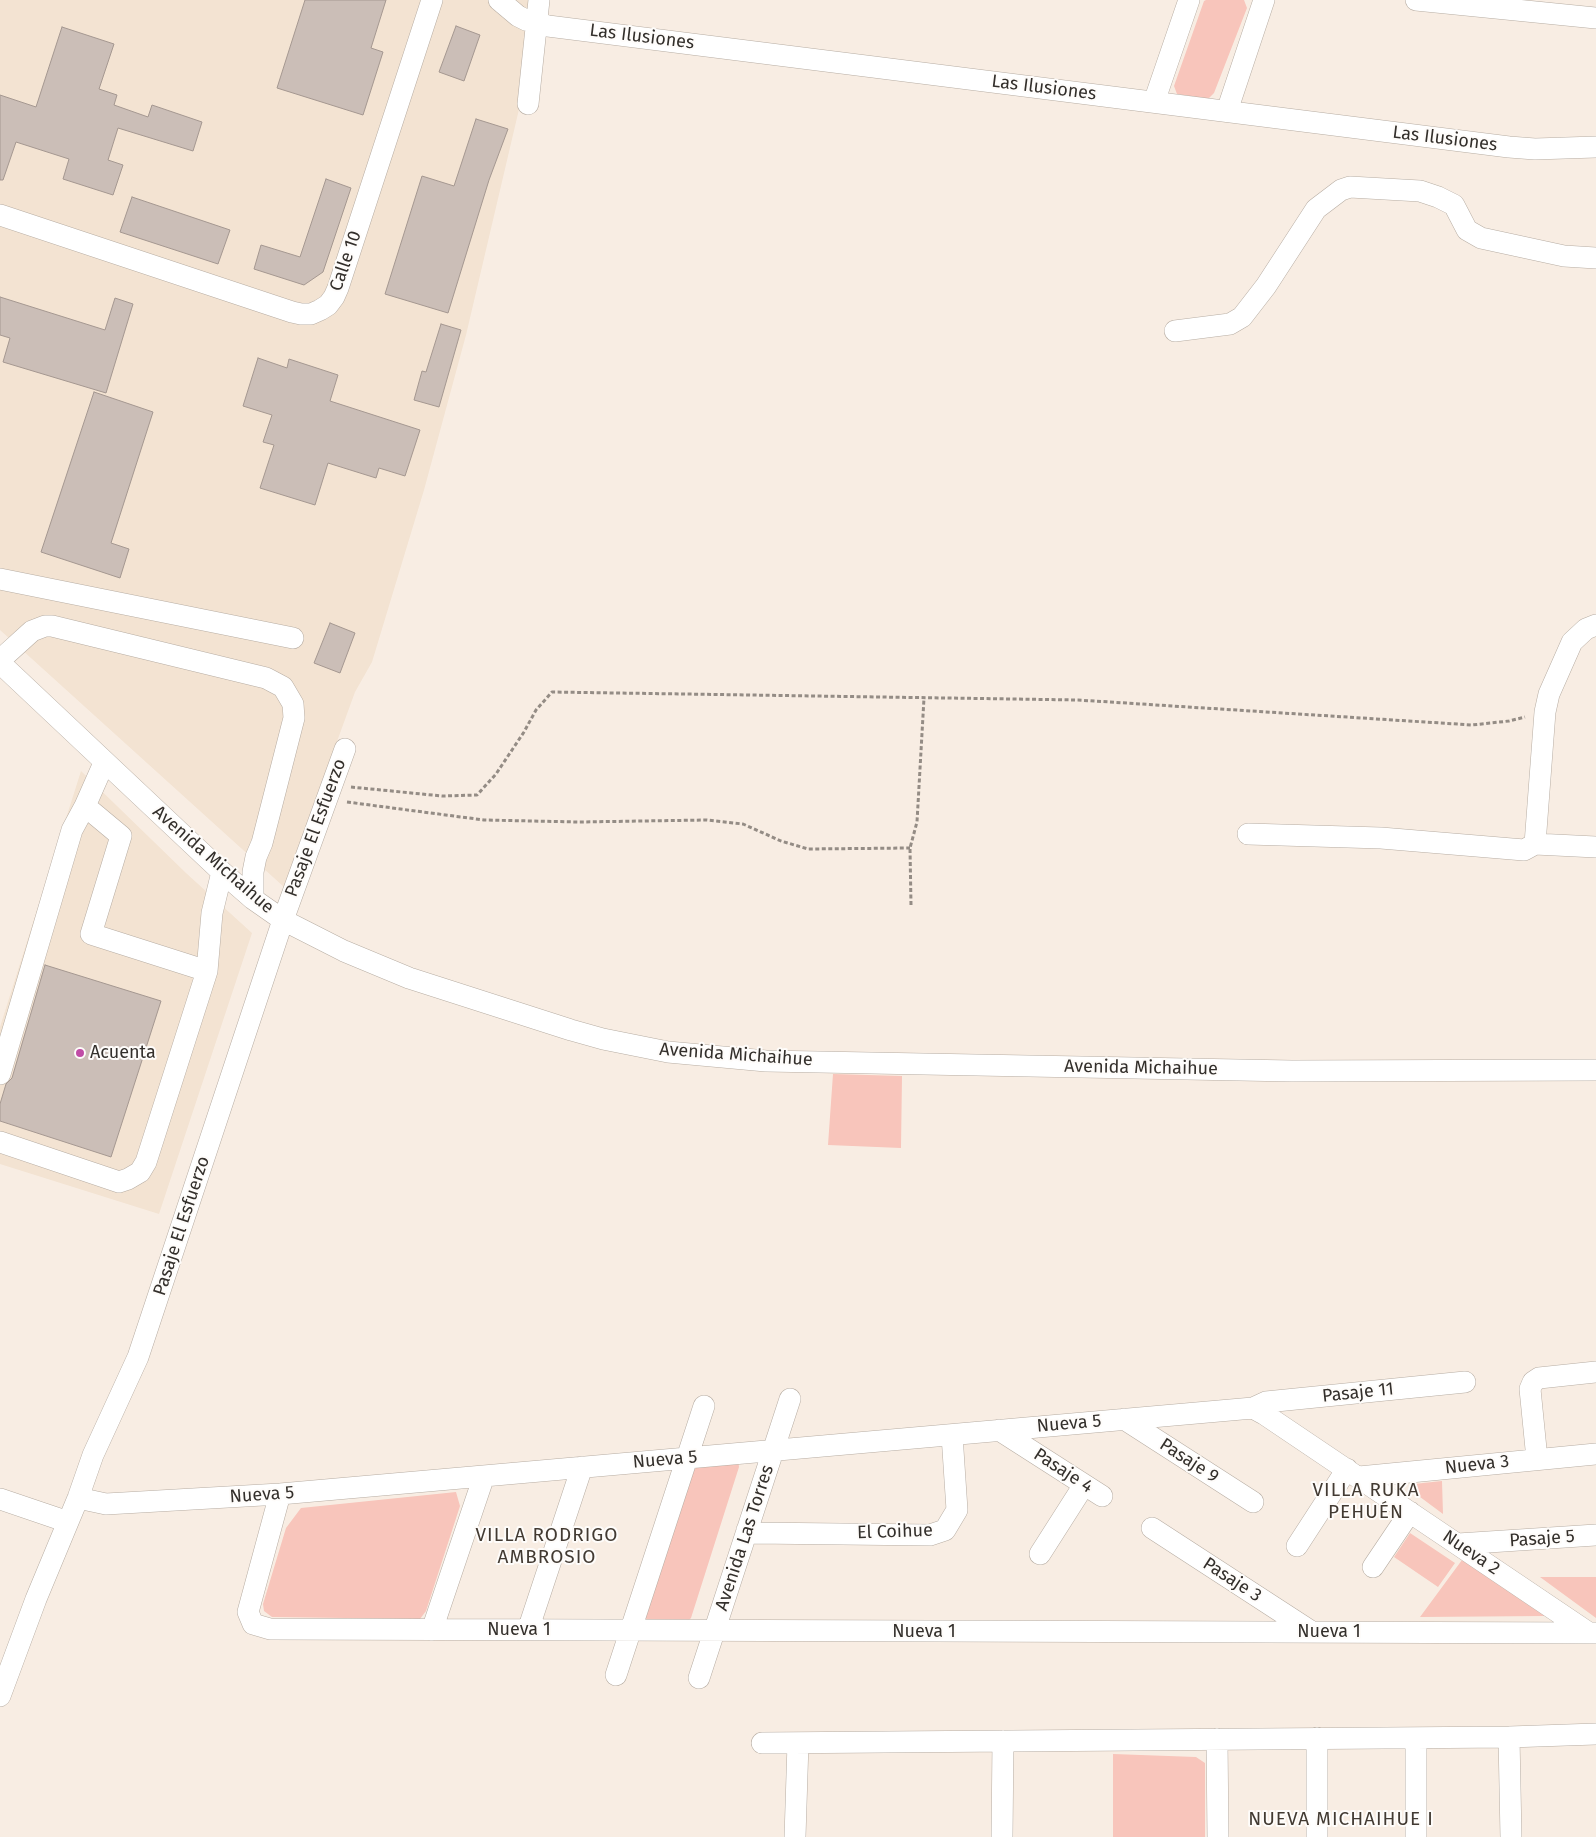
<!DOCTYPE html>
<meta charset="utf-8">
<style>
body{margin:0}
canvas{display:block;background:#f8ede3}
</style>
<canvas width="1596" height="1837"></canvas>
<script>
const ctx = document.querySelector('canvas').getContext('2d');
ctx.lineJoin = 'round';
function fill(path, color) {
  ctx.fillStyle = color;
  ctx.fill(path, 'evenodd');
}
function shape(rows) {
  const path = new Path2D();
  for (const r of rows) {
    path.moveTo(r[0], r[1]);
    for (let i = 2; i < r.length; i += 2) path.lineTo(r[i], r[i + 1]);
  }
  return path;
}
function strokePath(path, color, width, dash) {
  ctx.strokeStyle = color;
  ctx.lineWidth = width;
  ctx.lineCap = dash ? 'butt' : 'round';
  ctx.setLineDash(dash || []);
  ctx.stroke(path);
}
function write(font, color, halo, rows, align = 'center') {
  ctx.font = font + ' "Fira Sans",sans-serif';
  ctx.lineWidth = 4;
  ctx.setLineDash([]);
  ctx.textBaseline = 'middle';
  ctx.strokeStyle = halo;
  ctx.fillStyle = color;
  for (const [text, x, y, turn = 0] of rows) {
    ctx.save();
    ctx.translate(x, y);
    ctx.rotate((+turn || 0) * Math.PI / 180);
    ctx.textAlign = isNaN(turn) ? turn : align;
    if (halo) ctx.strokeText(text, 0, 0);
    ctx.fillText(text, 0, 0);
    ctx.restore();
  }
}
fill(shape([
 [0,0,529,0,520,105,466,335,424,490,372,662,355,692,284,887,0,630],
 [81,771,186,873,252,933,159,1214,0,1164,0,1027]
]), '#f3e3d2');
fill(shape([
 [1206,0,1244,0,1247,8,1214,93,1208,99,1177,94,1174,86,1204,1],
 [833,1074,902,1076,901,1148,828,1145],
 [738,1460,739,1467,691,1618,685,1624,648,1623,645,1616,694,1470,699,1465],
 [1442,1481,1443,1514,1412,1491,1414,1484],
 [456,1492,460,1506,426,1611,420,1619,272,1617,264,1611,263,1604,286,1528,301,1508],
 [1410,1533,1455,1563,1438,1587,1394,1557],
 [1462,1560,1545,1616,1420,1617],
 [1540,1577,1596,1577,1596,1618],
 [1113,1754,1196,1757,1205,1763,1205,1837,1113,1837]
]), '#f8c5bb');
const building = shape([
 [305,0,386,0,371,48,383,52,363,115,277,88,305,0],
 [456,26,480,35,464,81,439,72,456,26],
 [62,27,114,44,99,89,117,95,114,105,148,117,152,105,202,122,193,151,118,128,108,160,123,165,113,195,63,179,69,159,16,142,3,180,0,180,0,95,36,107,62,27],
 [476,119,508,129,489,180,448,313,385,294,422,176,454,186,476,119],
 [326,179,351,188,323,272,304,285,254,269,261,245,300,257,326,179],
 [132,197,230,230,218,264,120,232,132,197],
 [0,297,105,330,115,298,133,304,106,393,3,362,10,338,0,335,0,297],
 [441,324,461,330,439,407,414,400,422,371,426,372,441,324],
 [258,358,287,368,289,359,338,375,330,401,420,430,405,476,379,468,376,478,328,463,315,505,260,488,274,445,263,442,272,415,243,406,258,358],
 [94,392,153,412,111,543,129,549,120,578,41,552,94,392],
 [330,623,355,633,340,673,314,663,330,623],
 [45,965,161,1001,111,1157,0,1121,0,1104,6,1084,12,1078,45,965]
]);
fill(building, '#cbbeb7');
strokePath(building, '#a59891', 1);
const minor = shape([
 [499,0,518,16,526,20,548,26,1509,147,1535,149,1596,147],
 [1416,0,1596,18],
 [1154,102,1189,0],
 [528,104,539,0],
 [1227,111,1264,0],
 [0,215,292,312,301,314,311,314,320,310,328,305,334,297,338,288,432,0],
 [1175,331,1230,324,1242,317,1266,286,1316,209,1341,190,1350,187,1420,191,1438,197,1454,205,1467,230,1481,238,1564,256,1596,258],
 [0,579,293,638],
 [0,660,32,631,45,626,52,626,266,678,283,687,293,704,294,718,262,843,256,857,253,872,253,899],
 [0,663,222,872,253,899,283,920,344,951,409,978,571,1030,603,1039,668,1052,766,1061,1292,1071,1596,1070],
 [104,763,85,806,121,836,91,934,207,971,212,913,222,872],
 [1248,834,1381,838,1524,850,1535,844],
 [1535,844,1545,712,1549,694,1572,642,1586,629,1596,625],
 [1535,844,1596,847],
 [0,1074,72,830,85,806],
 [0,1142,119,1182,128,1179,140,1172,146,1162,207,971],
 [1253,1408,1264,1414,1589,1633],
 [1124,1419,1253,1502],
 [999,1430,1102,1496],
 [1537,1459,1530,1389,1533,1382,1539,1378,1596,1372],
 [1359,1477,1596,1454],
 [280,1494,248,1612,253,1624,270,1629,1596,1633],
 [78,1498,106,1504,280,1494,1253,1408,1266,1402,1465,1382],
 [0,1499,68,1522],
 [1152,1528,1312,1632],
 [747,1530,753,1533,930,1535,945,1530,957,1510,952,1435],
 [1458,1544,1596,1535],
 [1297,1546,1347,1469],
 [1040,1554,1084,1485],
 [1373,1567,1410,1512],
 [432,1630,484,1476],
 [528,1630,582,1467],
 [616,1675,704,1406],
 [699,1678,790,1399],
 [0,1696,36,1599,78,1498,93,1455,138,1357,283,920,345,749],
 [1509,1737,1511,1837],
 [1217,1739,1218,1837],
 [762,1743,1509,1737,1596,1734],
 [795,1837,798,1743],
 [1002,1837,1003,1741],
 [1317,1837,1317,1738],
 [1416,1837,1416,1738]
]);
strokePath(minor, '#b7ada3', 22);
strokePath(shape([
 [351,787,442,796,477,795,496,774,524,732,536,710,552,692,1078,700,1472,725,1509,721,1525,717],
 [347,802,484,820,579,822,707,820,743,824,781,841,808,849,910,848],
 [911,905,910,848,917,822,924,698]
]), '#948c85', 3, [4, 2.5]);
strokePath(minor, '#fff', 21);
for (const [x, y, r, color] of [
 [80,1053,5,"#c04ca6"]
]) {
  const dot = new Path2D();
  dot.arc(x, y, r, 0, 2 * Math.PI);
  ctx.fillStyle = color;
  ctx.fill(dot);
  strokePath(dot, '#fefcfa', 2);
}
write('18px', '#332f2b', '#fefcfa', [
 ["Las Ilusiones",642,37,7],
 ["Las Ilusiones",1044,88,7],
 ["Las Ilusiones",1445,139,7],
 ["Calle 10",346,261,-71],
 ["Pasaje El Esfuerzo",316,828,-70],
 ["Avenida Michaihue",213,860,41],
 ["Avenida Michaihue",736,1055,4],
 ["Avenida Michaihue",1141,1068,1],
 ["Pasaje El Esfuerzo",182,1226,-72],
 ["Pasaje 11",1358,1393,-6],
 ["Nueva 5",1069,1424,-5],
 ["Nueva 5",665,1460,-5],
 ["Pasaje 9",1189,1461,33],
 ["Nueva 3",1477,1465,-6],
 ["Pasaje 4",1063,1471,33],
 ["Nueva 5",262,1495,-4],
 ["El Coihue",895,1532,-2],
 ["Avenida Las Torres",745,1538,-72],
 ["Pasaje 5",1542,1539,-4],
 ["Nueva 2",1471,1553,34],
 ["Pasaje 3",1232,1580,33],
 ["Nueva 1",519,1630],
 ["Nueva 1",924,1632],
 ["Nueva 1",1329,1632]
]);
write('18px', '#332f2b', '#fefcfa', [
 ["Acuenta",90,1053]
], 'left');
ctx.letterSpacing = '1px';
write('19px', '#423a32', '#fefcfa', [
 ["VILLA RUKA",1366,1491],
 ["PEHUÉN",1366,1513],
 ["VILLA RODRIGO",547,1536],
 ["AMBROSIO",547,1558],
 ["NUEVA MICHAIHUE I",1341,1820]
]);
ctx.letterSpacing = '0px';
</script>
